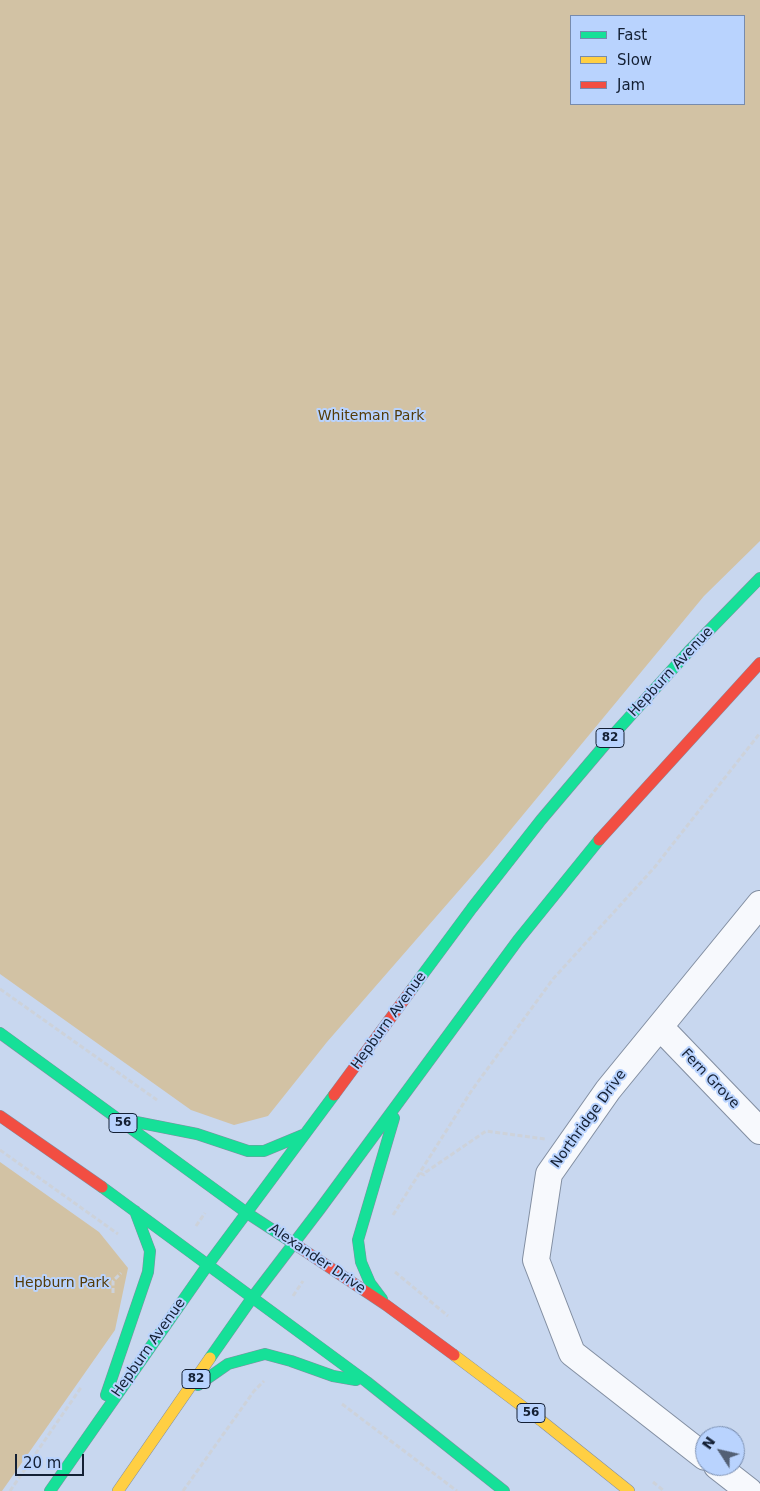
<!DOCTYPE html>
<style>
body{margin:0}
#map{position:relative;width:760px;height:1491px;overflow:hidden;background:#c8d7ef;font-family:"DejaVu Sans",sans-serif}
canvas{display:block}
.legend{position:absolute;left:570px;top:15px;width:175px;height:90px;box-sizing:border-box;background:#b9d3fe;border:1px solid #778bad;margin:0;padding:6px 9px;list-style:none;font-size:15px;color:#142034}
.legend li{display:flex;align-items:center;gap:10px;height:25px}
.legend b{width:25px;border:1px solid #778bad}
.north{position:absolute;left:695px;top:1426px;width:50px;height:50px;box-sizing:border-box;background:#b9d3fe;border:1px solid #778bad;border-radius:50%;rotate:305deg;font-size:14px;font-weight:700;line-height:20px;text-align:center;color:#142034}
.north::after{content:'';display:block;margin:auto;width:18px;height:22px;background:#536075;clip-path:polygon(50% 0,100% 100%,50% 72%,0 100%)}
.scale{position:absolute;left:15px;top:1454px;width:69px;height:22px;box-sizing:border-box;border:2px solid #142034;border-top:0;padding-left:6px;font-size:15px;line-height:18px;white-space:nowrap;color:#142034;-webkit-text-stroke:4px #b9d3fe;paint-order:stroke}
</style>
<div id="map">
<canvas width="760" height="1491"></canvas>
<ul class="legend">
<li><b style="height:6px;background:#16e098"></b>Fast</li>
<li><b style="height:6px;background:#ffcf43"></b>Slow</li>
<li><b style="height:6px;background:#f24e42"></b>Jam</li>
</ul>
<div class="north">N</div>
<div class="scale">20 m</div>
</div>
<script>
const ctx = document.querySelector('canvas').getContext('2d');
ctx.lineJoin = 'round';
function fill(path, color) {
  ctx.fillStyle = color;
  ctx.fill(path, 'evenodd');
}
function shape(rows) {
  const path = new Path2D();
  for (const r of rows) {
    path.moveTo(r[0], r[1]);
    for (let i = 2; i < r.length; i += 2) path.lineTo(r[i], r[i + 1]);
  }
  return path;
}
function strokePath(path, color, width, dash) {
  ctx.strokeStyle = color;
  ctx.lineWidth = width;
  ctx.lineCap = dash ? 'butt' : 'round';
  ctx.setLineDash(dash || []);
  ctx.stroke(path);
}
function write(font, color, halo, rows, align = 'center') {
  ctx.font = font + ' "DejaVu Sans",sans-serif';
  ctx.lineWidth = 4;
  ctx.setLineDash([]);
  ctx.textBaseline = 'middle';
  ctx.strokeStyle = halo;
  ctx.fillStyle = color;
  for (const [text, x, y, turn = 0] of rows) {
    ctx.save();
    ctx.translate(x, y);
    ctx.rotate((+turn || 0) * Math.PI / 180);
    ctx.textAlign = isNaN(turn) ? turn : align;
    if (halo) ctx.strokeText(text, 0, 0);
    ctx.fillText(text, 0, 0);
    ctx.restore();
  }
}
fill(shape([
 [0,0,760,0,760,541,704,596,489,856,327,1042,268,1116,234,1125,191,1110,0,974],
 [571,16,744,16,744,104,571,104],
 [0,1162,99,1232,128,1268,115,1330,2,1491,0,1491]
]), '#d2c2a4');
const street = shape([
 [660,1027,760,1131],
 [705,1457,572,1353,536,1260,549,1174,608,1090,760,904],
 [717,1466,749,1491]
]);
const fast = shape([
 [412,989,472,908,541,820,614,734,689,651,760,578],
 [0,1033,247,1213,296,1245],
 [126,1120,197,1134,248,1151,264,1151,305,1134],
 [102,1187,367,1382,504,1491],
 [382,1299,370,1283,361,1262,358,1240,394,1118],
 [210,1358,252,1298,320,1209,518,940,599,840],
 [198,1385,228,1364,265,1354,291,1361,333,1376,356,1380],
 [106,1395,148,1272,150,1251,135,1211],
 [50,1491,207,1266,334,1095]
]);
const slow = shape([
 [454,1355,543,1422,629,1491],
 [118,1491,210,1358]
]);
const jam = shape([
 [599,840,760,663],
 [334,1095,412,989],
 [0,1116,102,1187],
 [296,1245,386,1305,454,1355]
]);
strokePath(street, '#828ea1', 28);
strokePath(fast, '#828ea1', 12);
strokePath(slow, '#828ea1', 12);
strokePath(jam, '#828ea1', 12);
strokePath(shape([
 [0,989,157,1100],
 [0,1150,118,1234],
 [420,1173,424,1175,426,1172,486,1131,545,1139],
 [393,1215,472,1090,553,979,654,868,760,733],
 [196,1226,205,1213],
 [395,1272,448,1316],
 [113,1293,113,1281,121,1273],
 [293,1296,303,1281],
 [342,1404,457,1491],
 [653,1482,664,1491],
 [10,1491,82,1386],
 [183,1491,254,1391,264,1381]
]), '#cdd2da', 3, [5, 2.5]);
strokePath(street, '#f7f9fd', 26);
strokePath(fast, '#16e098', 11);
strokePath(slow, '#ffcf43', 11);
strokePath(jam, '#f24e42', 11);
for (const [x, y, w] of [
 [610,738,28],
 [123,1123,28],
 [196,1379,28],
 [531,1413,28]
]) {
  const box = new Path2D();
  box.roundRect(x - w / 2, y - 9.5, w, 19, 4);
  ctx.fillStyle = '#b9d3fe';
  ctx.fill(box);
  strokePath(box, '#142034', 1);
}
write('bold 12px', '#142034', null, [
 ["82",610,738],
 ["56",123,1123],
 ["82",196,1379],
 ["56",531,1413]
]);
write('14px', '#543b08', '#b9d3fe', [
 ["Whiteman Park",371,416],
 ["Hepburn Park",62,1283]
]);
write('14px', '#142034', '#b9d3fe', [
 ["Hepburn Avenue",671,672,-47],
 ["Hepburn Avenue",389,1021,-54],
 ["Fern Grove",710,1079,46],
 ["Northridge Drive",589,1119,-54],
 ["Alexander Drive",317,1259,34],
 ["Hepburn Avenue",149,1348,-55]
]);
</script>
